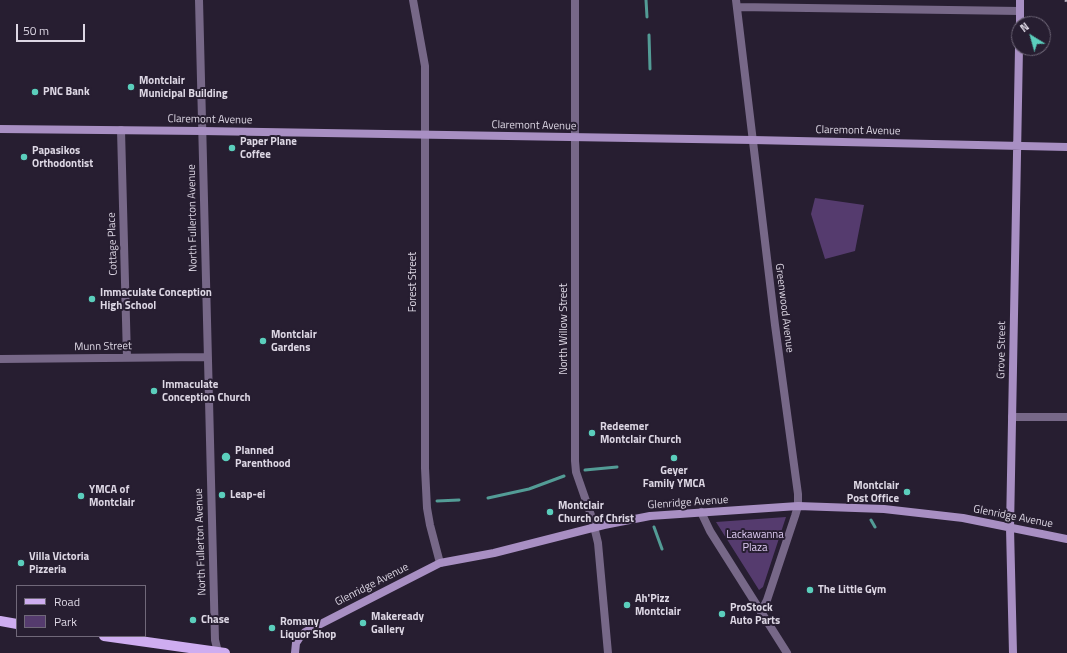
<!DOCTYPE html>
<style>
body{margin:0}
#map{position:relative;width:1067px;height:653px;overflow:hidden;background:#271e31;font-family:"Titillium Web",sans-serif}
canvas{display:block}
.legend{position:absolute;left:16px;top:585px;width:130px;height:52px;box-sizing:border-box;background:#271e31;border:1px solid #706879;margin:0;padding:5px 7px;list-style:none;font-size:12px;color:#ddd7e4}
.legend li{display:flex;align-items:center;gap:8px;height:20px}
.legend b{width:20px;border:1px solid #706879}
.north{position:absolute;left:1011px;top:16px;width:40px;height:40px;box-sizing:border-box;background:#271e31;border:1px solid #706879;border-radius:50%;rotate:323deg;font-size:11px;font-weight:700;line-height:16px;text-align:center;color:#ddd7e4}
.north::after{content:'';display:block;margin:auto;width:14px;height:18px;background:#5bcebc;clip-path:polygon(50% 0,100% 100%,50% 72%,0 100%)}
.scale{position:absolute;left:16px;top:24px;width:69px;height:18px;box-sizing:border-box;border:2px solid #ddd7e4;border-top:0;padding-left:5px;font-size:12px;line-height:14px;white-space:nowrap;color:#ddd7e4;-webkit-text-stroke:3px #271e31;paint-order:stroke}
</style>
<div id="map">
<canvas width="1067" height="653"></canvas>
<ul class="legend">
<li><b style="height:5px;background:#ceadf0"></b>Road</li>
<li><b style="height:11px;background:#553b6e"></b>Park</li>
</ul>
<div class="north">N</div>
<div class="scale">50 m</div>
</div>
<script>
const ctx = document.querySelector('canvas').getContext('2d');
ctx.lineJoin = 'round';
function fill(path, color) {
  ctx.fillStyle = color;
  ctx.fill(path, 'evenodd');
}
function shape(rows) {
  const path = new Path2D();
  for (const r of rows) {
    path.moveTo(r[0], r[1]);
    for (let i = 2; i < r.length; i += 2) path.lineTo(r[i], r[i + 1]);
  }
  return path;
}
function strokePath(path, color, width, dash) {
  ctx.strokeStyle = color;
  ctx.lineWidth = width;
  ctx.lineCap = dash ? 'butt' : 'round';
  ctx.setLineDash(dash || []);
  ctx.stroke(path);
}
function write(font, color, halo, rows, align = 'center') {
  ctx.font = font + ' "Titillium Web",sans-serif';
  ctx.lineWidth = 4;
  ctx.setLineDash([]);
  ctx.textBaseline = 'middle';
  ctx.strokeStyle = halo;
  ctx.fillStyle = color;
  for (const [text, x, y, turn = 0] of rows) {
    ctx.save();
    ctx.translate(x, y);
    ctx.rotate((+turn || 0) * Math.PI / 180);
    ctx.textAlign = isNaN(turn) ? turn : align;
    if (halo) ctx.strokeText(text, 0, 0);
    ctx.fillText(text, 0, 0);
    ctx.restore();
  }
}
fill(shape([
 [815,198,864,205,855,251,825,259,811,214],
 [786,517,763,587,759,590,716,522]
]), '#553b6e');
strokePath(shape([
 [646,0,647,17],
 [649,35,650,69],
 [585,470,617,467],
 [488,498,529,489,564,476],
 [437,501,459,500],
 [871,520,875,527],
 [654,527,662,549]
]), '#539c96', 3);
strokePath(shape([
 [199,0,215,640,218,652],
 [413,0,425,66,425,468,427,508,430,525,440,563],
 [575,0,575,461,576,472,592,518,598,543,608,653],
 [736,0,775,325,798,494,798,506,795,516,767,600,761,612],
 [737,7,1020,11],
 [121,130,127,358],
 [0,359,207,357],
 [1012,417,1067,417],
 [701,512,710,531,787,653]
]), '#776888', 8);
strokePath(shape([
 [1020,24,1020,0],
 [0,129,202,131,753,140,1067,147],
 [295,653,296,643,300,637,305,632,440,563,494,553,604,525,650,516,798,506,884,509,963,518,1067,539],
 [1013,653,1010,528,1019,48]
]), '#a88fc3', 8);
strokePath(shape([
 [0,621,17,624],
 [104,636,225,653]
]), '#ceadf0', 10);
strokePath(shape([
 [1065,0,1067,1]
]), '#b6afbe', 3, [7, 7]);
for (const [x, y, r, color] of [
 [131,87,4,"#5bcebc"],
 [35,92,4,"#5bcebc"],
 [232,148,4,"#5bcebc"],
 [24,157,4,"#5bcebc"],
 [92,299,4,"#5bcebc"],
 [263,341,4,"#5bcebc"],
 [154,391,4,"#5bcebc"],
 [592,433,4,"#5bcebc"],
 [226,457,5,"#5bcebc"],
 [674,458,4,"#5bcebc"],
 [907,492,4,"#5bcebc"],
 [222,495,4,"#5bcebc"],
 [81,496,4,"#5bcebc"],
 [550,512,4,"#5bcebc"],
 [21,563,4,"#5bcebc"],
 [810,590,4,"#5bcebc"],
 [627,605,4,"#5bcebc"],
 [722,614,4,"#5bcebc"],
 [193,620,4,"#5bcebc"],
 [363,623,4,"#5bcebc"],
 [272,628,4,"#5bcebc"]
]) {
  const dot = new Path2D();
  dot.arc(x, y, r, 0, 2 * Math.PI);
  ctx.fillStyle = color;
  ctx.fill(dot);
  strokePath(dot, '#271e31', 1.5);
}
write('bold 11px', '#ddd7e4', '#271e31', [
 ["Montclair",139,81],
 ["Municipal Building",139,94],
 ["PNC Bank",43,92],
 ["Paper Plane",240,142],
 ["Coffee",240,155],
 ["Papasikos",32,151],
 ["Orthodontist",32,164],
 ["Immaculate Conception",100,293],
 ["High School",100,306],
 ["Montclair",271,335],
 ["Gardens",271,348],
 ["Immaculate",162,385],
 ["Conception Church",162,398],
 ["Redeemer",600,427],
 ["Montclair Church",600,440],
 ["Planned",235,451],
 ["Parenthood",235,464],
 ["Geyer",674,471,"center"],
 ["Family YMCA",674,484,"center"],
 ["Montclair",899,486,"right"],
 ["Post Office",899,499,"right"],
 ["YMCA of",89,490],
 ["Montclair",89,503],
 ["Leap-ei",230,495],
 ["Montclair",558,506],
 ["Church of Christ",558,519],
 ["Villa Victoria",29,557],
 ["Pizzeria",29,570],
 ["The Little Gym",818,590],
 ["Ah'Pizz",635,599],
 ["Montclair",635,612],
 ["ProStock",730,608],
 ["Auto Parts",730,621],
 ["Makeready",371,617],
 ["Gallery",371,630],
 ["Chase",201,620],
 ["Romany",280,622],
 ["Liquor Shop",280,635]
], 'left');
write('11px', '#ddd7e4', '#271e31', [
 ["Claremont Avenue",210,120,1],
 ["Claremont Avenue",534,126,1],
 ["Claremont Avenue",858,131,1],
 ["North Fullerton Avenue",193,218,-91],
 ["Cottage Place",113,244,-92],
 ["Forest Street",413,282,-90],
 ["Greenwood Avenue",784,308,83],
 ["North Willow Street",564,329,-90],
 ["Munn Street",103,347,-1],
 ["Grove Street",1002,350,-89],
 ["Glenridge Avenue",688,503,-4],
 ["Glenridge Avenue",1013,517,11],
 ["North Fullerton Avenue",201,542,-92],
 ["Glenridge Avenue",372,585,-27]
]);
write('11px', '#dfccf4', '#271e31', [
 ["Lackawanna",755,535],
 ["Plaza",755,548]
]);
</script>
